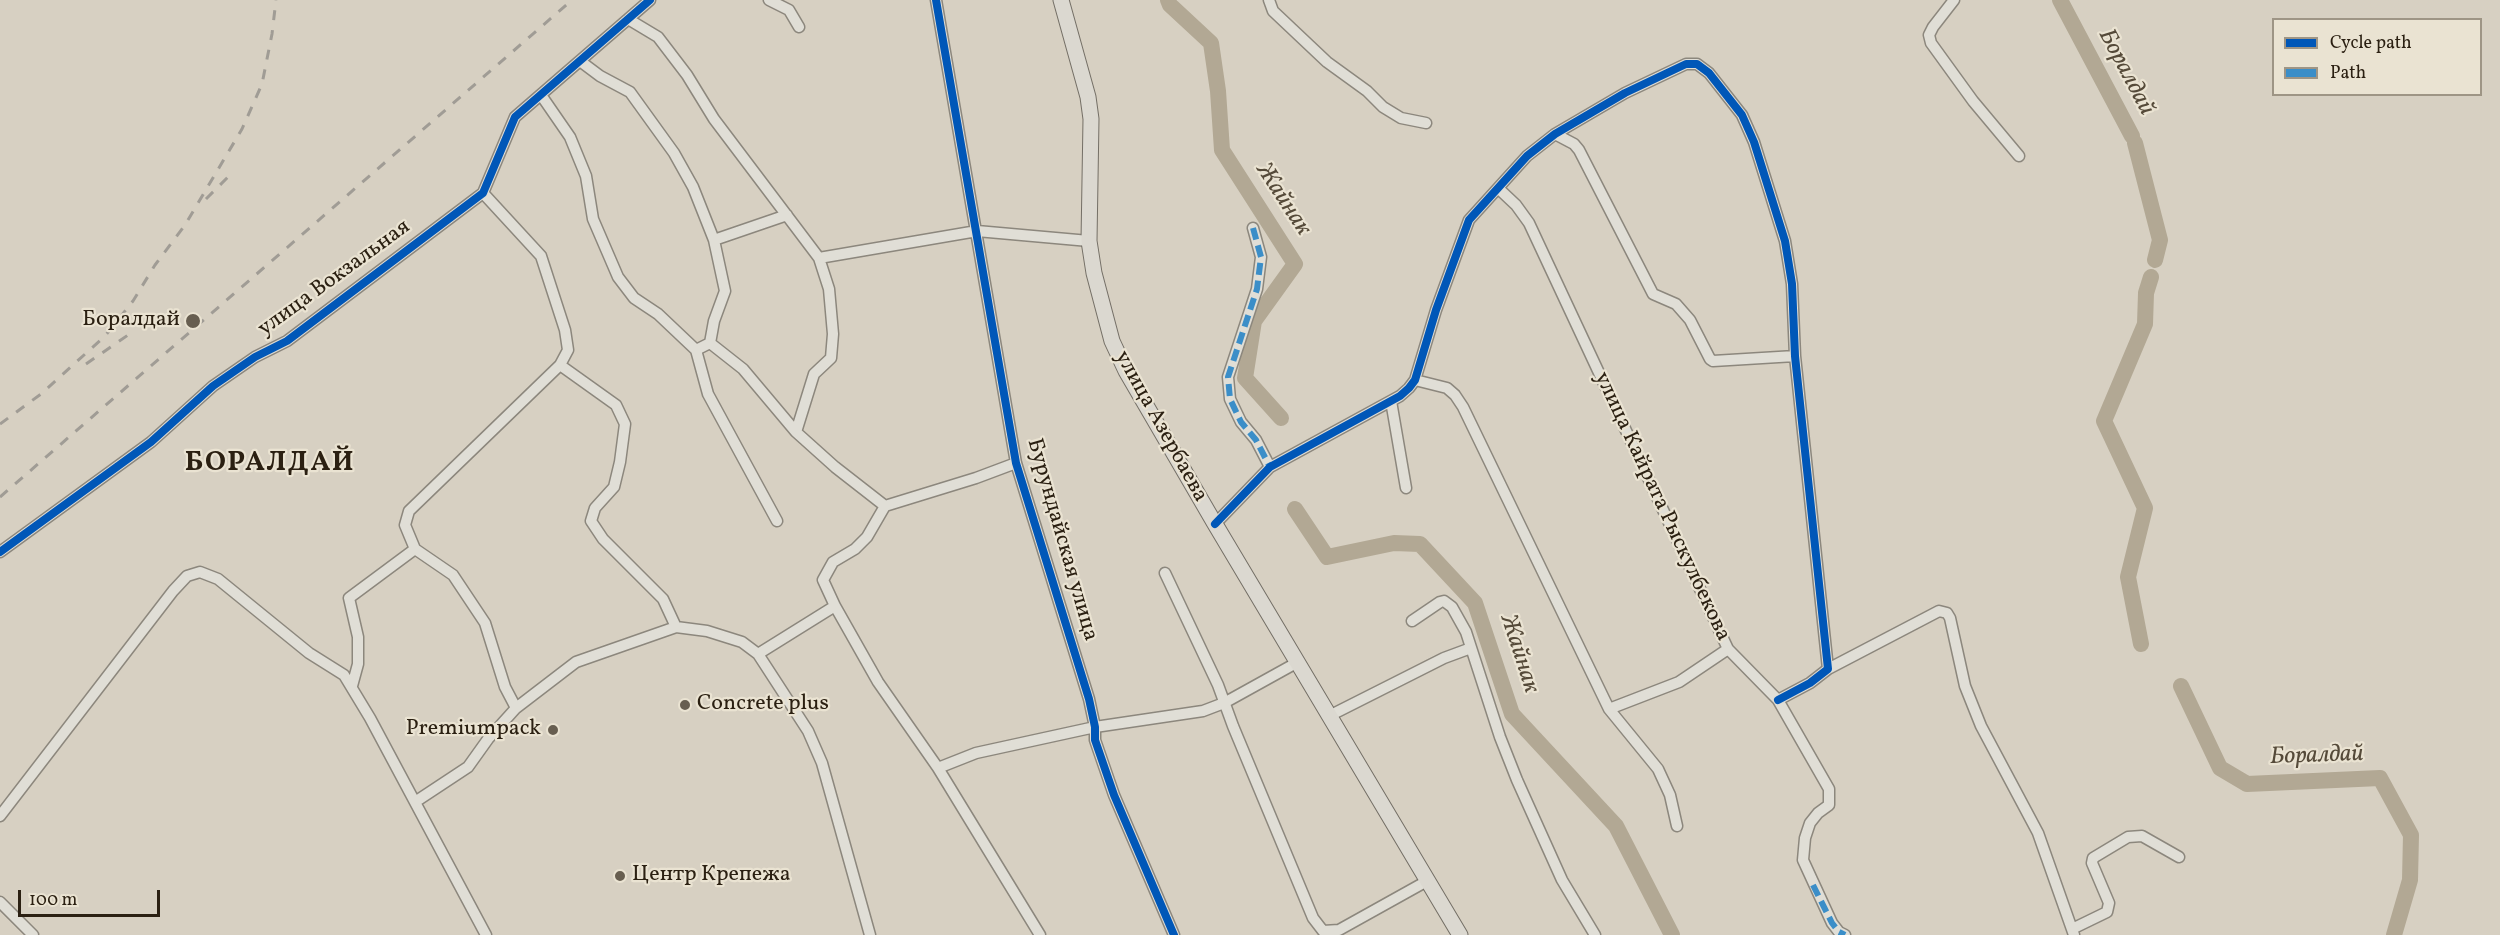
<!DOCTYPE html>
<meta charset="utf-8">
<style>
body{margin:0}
#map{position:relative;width:2500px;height:935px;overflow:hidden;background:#d7d0c2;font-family:Vollkorn,serif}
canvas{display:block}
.legend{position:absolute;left:2272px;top:18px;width:210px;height:78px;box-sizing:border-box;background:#eae3d2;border:2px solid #9e9585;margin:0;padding:8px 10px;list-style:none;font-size:18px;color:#2b2012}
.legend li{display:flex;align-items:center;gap:12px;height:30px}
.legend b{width:30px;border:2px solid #9e9585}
.scale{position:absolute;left:18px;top:890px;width:142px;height:27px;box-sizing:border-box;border:3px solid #2b2012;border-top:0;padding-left:8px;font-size:18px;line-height:21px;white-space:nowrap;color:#2b2012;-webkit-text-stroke:4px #eae3d2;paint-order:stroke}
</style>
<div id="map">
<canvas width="2500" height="935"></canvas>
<ul class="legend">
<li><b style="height:8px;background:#0057b8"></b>Cycle path</li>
<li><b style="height:8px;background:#3b8ec8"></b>Path</li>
</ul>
<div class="scale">100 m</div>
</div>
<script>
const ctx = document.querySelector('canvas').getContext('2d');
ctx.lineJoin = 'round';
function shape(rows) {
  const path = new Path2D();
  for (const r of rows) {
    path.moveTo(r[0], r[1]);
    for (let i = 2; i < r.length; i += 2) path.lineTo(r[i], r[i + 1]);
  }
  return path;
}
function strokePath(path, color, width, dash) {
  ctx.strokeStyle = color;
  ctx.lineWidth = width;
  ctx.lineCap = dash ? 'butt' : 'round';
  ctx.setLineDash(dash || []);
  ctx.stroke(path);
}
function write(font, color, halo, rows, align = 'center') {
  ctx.font = font + ' Vollkorn,serif';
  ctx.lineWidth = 4.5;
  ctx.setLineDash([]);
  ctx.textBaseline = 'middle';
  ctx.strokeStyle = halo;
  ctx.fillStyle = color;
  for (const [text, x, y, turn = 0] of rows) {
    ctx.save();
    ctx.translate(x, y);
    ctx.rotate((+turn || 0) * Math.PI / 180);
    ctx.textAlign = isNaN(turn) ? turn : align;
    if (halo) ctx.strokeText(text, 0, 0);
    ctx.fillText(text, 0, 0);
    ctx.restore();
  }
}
strokePath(shape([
 [1168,0,1170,5,1211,43,1218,91,1222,150,1295,264,1254,321,1245,378,1281,418],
 [2060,0,2132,136],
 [2135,143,2160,240,2155,260],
 [1295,509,1327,557,1394,543,1420,544,1475,603,1512,714,1616,826,1672,935],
 [2141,644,2128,577,2145,508,2104,421,2145,324,2146,293,2151,277],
 [2181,686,2220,768,2247,784,2380,778,2411,835,2410,880,2394,935]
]), '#b2a894', 16);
const minor = shape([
 [769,0,789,10,799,27],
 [936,0,1016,463,1089,699,1095,727,1095,740,1114,795,1174,935],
 [1269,0,1273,11,1327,62,1367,91,1383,107,1401,118,1426,123],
 [1954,0,1933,27,1929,35,1931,43,1973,101,2019,156],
 [628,19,658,37,687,75,714,119,819,258,829,289,833,334,831,358,814,374,796,432],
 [541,95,570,137,586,176,593,219,618,277,634,298,658,314,696,350,710,343,714,321,725,291,714,240,693,187,674,153,630,92,600,76,580,61],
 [1555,134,1574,144,1579,150,1653,294,1676,304,1690,320,1710,359,1713,361,1795,356],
 [1499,189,1516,205,1529,223,1728,649,1778,700,1829,789,1829,805,1818,813,1810,823,1805,838,1803,860,1832,923,1839,932,1845,935],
 [1253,228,1261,257,1257,289,1228,377,1230,399,1241,422,1256,440,1270,467],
 [714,240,787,215],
 [819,258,977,231,1089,241],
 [710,343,743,369,796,432,835,467,885,506],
 [696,350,708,394,777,521],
 [560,365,616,405,625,424,620,462,614,487,595,508,591,521,603,539,663,599,676,627],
 [1415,380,1447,388,1455,395,1463,407,1609,709,1658,769,1670,795,1677,826],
 [1391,401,1406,488],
 [1016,463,976,478,885,506,867,537,855,549,833,562,823,580,835,606,878,682,938,768,1040,935],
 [1215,524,1270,467,1400,396,1409,388,1415,380,1436,310,1469,220,1527,156,1555,134,1625,93,1686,64,1697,64,1709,73,1742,115,1754,142,1785,241,1792,284,1795,356,1828,669,1810,683,1778,700],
 [415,549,453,575,485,623,505,687,516,708],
 [0,552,151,442,213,386,255,357,287,341,483,193,515,117,650,0],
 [1165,573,1218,685,1233,726,1313,918,1323,931,1339,930,1427,881],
 [1412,621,1440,602,1444,601,1452,607,1466,632,1500,737,1517,780,1562,880,1595,935],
 [758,654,835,606],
 [1828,669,1939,611,1947,613,1950,618,1965,686,1981,726,2038,833,2074,935],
 [352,686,358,664,358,637,349,598,415,549,405,525,409,511,560,365,568,350,565,330,541,256,483,193],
 [1609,709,1679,682,1728,649],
 [1331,715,1444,658,1471,648],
 [938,768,976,753,1095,727,1203,711,1224,703,1298,662],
 [415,802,468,767,488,739,516,708,576,662,676,627,707,631,742,642,758,654,808,731,822,763,870,935],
 [0,816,173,591,187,576,200,572,218,579,309,653,344,675,370,718,486,935],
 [0,902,33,935],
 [2072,929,2107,912,2109,903,2092,863,2093,858,2128,837,2142,836,2179,857]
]);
const primary = shape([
 [1061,0,1088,97,1091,119,1089,241,1094,273,1112,341,1126,371,1215,524,1460,935]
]);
strokePath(minor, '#8c877d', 13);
strokePath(primary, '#746f66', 17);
strokePath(minor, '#e0ded6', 10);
strokePath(primary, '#dbd8d0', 15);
strokePath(shape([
 [206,199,229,176],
 [86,364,131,333],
 [0,424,41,394,105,336,133,301,155,265,185,225,242,129,262,84,272,34,276,0],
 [0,497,572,0]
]), '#a09c95', 3, [10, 10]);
strokePath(shape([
 [1253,228,1261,257,1257,289,1228,377,1230,399,1241,422,1256,440,1270,467],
 [1813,885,1832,923,1839,932,1845,935]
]), '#3b8ec8', 6, [12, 6]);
strokePath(shape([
 [936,0,1016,463,1089,699,1095,727,1095,740,1114,795,1174,935],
 [1215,524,1270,467,1400,396,1409,388,1415,380,1436,310,1469,220,1527,156,1555,134,1625,93,1686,64,1697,64,1709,73,1742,115,1754,142,1785,241,1792,284,1795,356,1828,669,1810,683,1778,700],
 [0,552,151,442,213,386,255,357,287,341,483,193,515,117,650,0]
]), '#0057b8', 8);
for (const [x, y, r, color] of [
 [193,321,8,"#675e50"],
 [685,705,6,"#675e50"],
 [553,730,6,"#675e50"],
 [620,876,6,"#675e50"]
]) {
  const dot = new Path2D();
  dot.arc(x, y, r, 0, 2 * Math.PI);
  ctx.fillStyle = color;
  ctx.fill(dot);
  strokePath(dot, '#eae3d2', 2);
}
write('22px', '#2b2012', '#eae3d2', [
 ["улица Вокзальная",335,279,-36],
 ["улица Азербаева",1160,427,61],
 ["улица Кайрата Рыскулбекова",1661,507,65],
 ["Бурундайская улица",1061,540,74]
]);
write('22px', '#2b2012', '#eae3d2', [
 ["Боралдай",180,321],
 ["Concrete plus",697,705,"left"],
 ["Premiumpack",541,730],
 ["Центр Крепежа",632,876,"left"]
], 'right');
write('italic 24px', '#554a39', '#eae3d2', [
 ["Боралдай",2125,73,62],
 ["Жайнак",1282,200,57],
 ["Жайнак",1518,654,72],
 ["Боралдай",2317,757,-2]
]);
ctx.letterSpacing = '1.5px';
write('bold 28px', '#2b2012', '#eae3d2', [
 ["БОРАЛДАЙ",270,465]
]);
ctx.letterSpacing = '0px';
</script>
